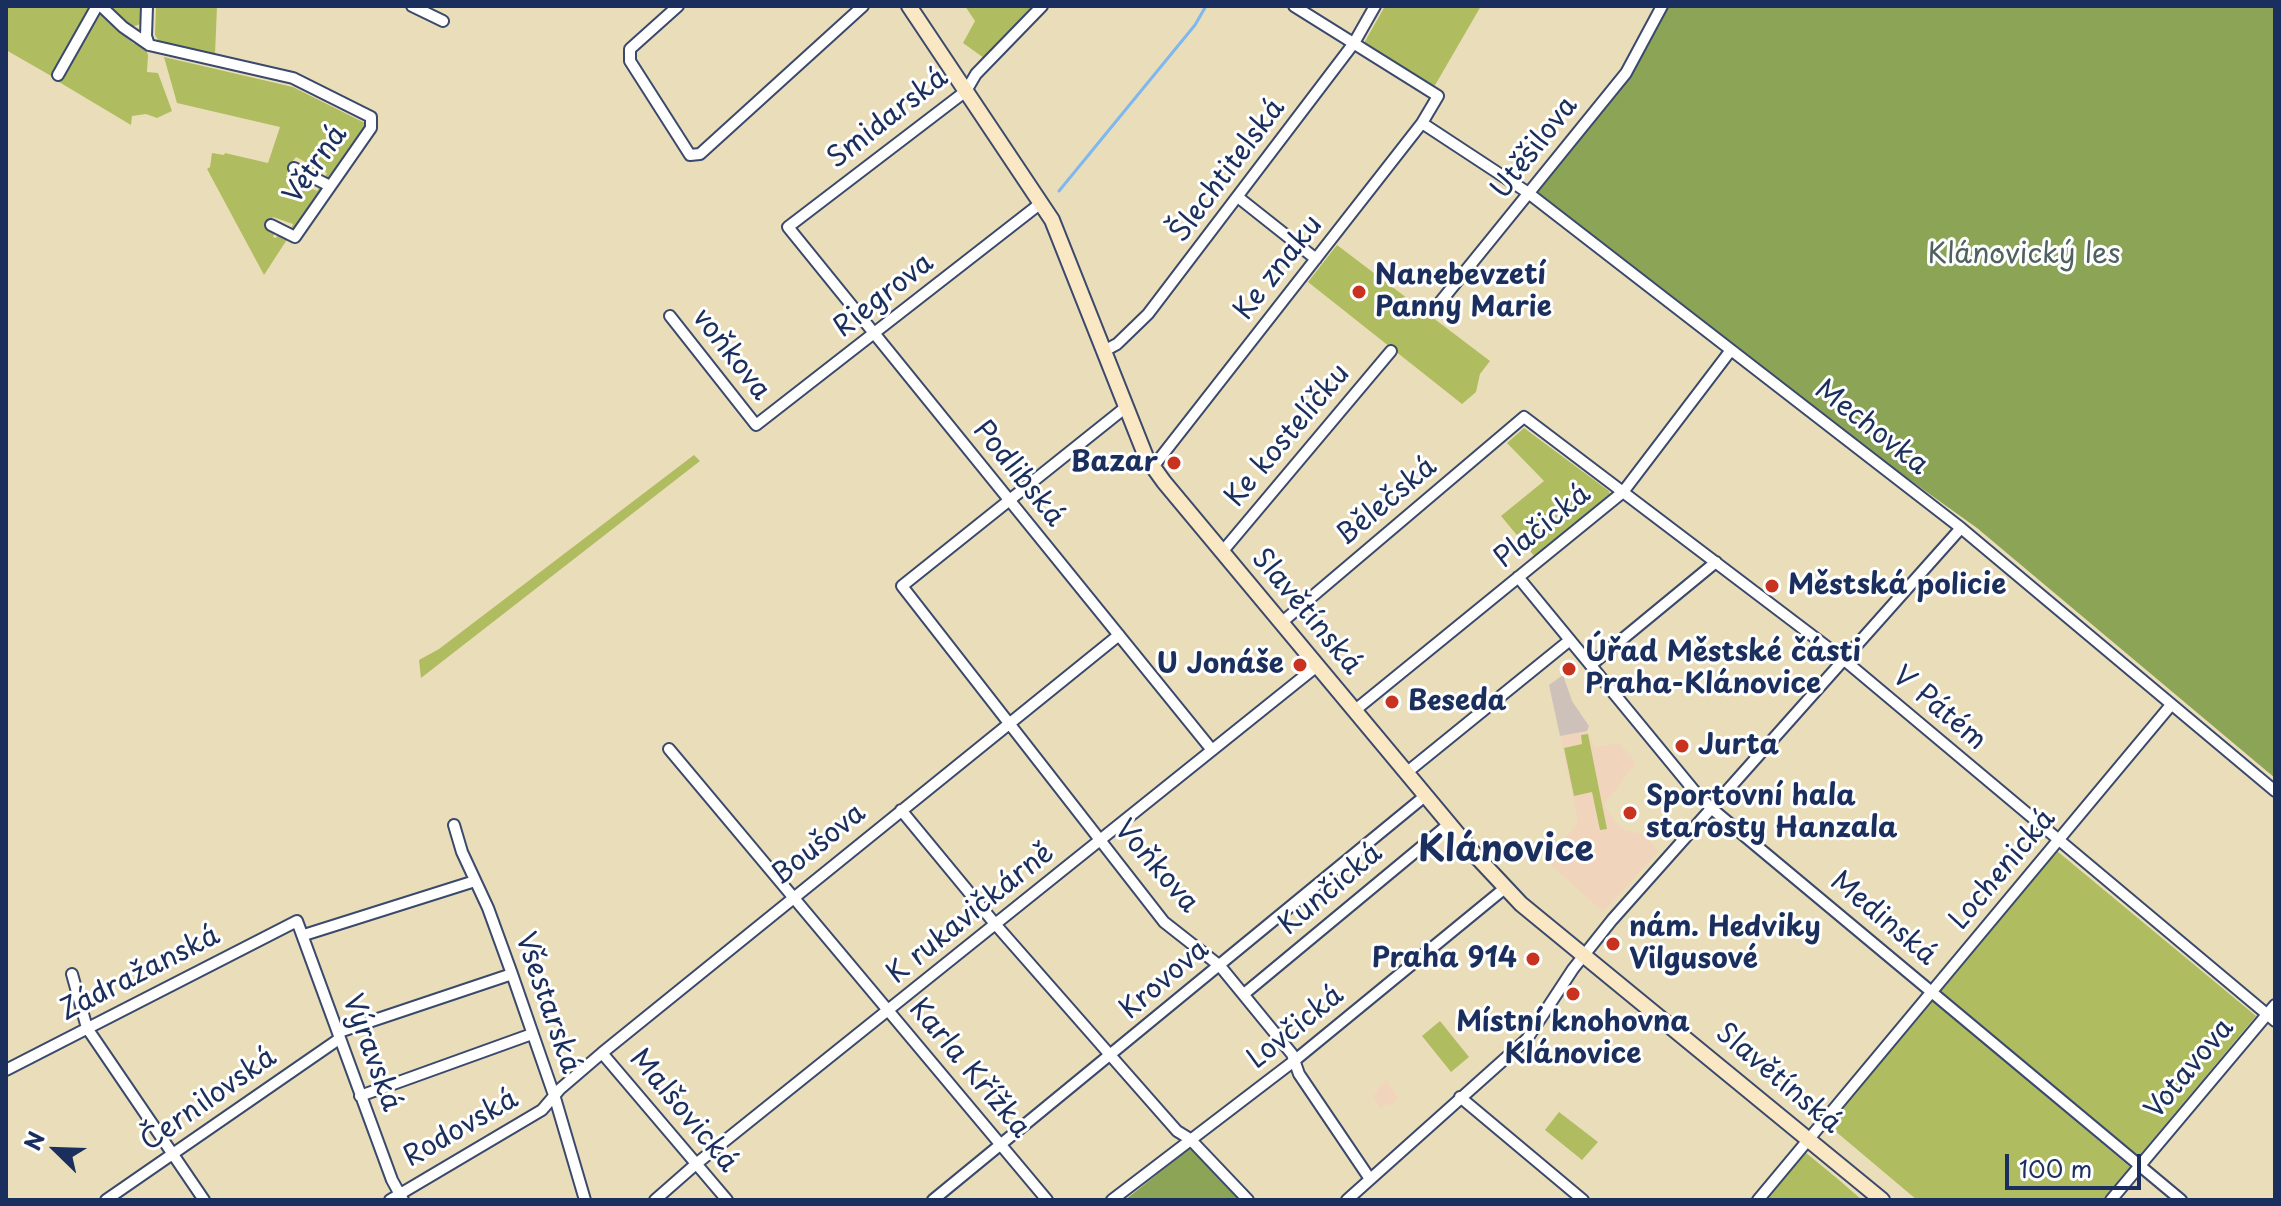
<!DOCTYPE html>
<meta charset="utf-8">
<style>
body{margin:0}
#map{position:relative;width:2281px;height:1206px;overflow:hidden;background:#eadeba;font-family:"Playpen Sans",sans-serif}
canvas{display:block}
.frame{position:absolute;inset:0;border:8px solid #1b2f5e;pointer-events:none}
.north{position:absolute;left:16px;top:1110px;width:80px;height:80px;-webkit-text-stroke:6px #fff;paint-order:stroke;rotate:293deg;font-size:22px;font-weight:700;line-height:32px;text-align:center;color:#1b2f5e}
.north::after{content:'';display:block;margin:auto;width:28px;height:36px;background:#1b2f5e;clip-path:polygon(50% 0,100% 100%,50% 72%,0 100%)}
.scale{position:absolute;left:2005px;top:1154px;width:136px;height:36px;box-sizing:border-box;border:4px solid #1b2f5e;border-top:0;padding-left:10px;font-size:24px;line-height:28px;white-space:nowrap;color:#1b2f5e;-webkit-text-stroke:6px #fff;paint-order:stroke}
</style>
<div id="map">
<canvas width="2281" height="1206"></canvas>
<div class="frame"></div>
<div class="north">N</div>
<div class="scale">100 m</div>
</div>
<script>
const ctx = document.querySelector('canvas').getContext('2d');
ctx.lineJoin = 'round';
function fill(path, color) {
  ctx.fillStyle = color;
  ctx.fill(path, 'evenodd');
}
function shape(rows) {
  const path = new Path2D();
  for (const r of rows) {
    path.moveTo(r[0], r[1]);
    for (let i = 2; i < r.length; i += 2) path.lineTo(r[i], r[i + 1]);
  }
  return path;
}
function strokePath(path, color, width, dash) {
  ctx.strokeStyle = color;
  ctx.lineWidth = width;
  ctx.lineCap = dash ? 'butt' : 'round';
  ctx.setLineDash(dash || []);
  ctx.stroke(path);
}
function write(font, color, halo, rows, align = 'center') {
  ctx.font = font + ' "Playpen Sans",sans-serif';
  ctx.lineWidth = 6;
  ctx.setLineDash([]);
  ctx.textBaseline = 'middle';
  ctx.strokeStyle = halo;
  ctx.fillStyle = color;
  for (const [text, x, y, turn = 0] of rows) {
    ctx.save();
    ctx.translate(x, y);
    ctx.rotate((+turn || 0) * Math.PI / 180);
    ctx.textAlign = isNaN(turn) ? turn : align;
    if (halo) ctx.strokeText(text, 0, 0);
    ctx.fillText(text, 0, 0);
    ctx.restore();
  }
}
fill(shape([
 [1587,731,1595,747,1620,743,1636,763,1604,805,1617,824,1625,830,1643,834,1659,851,1603,912,1553,867,1547,858,1578,823,1560,736],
 [1386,1079,1398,1097,1394,1103,1388,1106,1385,1104,1381,1109,1372,1097]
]), '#f0d5bc');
fill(shape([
 [1563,675,1572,701,1589,726,1587,731,1560,736,1549,685]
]), '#cec1b9');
fill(shape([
 [6,6,92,6,53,77,6,50],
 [106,6,143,6,143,20,138,25,131,27],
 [156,6,217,6,215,55,160,43,155,35],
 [965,6,1035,6,984,58,963,43,975,21],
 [1385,6,1481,6,1434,87,1364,43],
 [98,12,134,44,137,41,145,47,148,55,147,72,158,73,172,111,157,118,146,114,132,116,131,125,59,82],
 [164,57,293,87,367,124,328,180,323,180,327,173,319,169,315,176,308,172,311,165,296,157,290,165,286,176,301,183,305,176,313,180,310,188,317,191,321,184,322,189,294,230,290,231,293,224,273,217,268,225,276,230,273,237,276,238,279,233,288,238,264,275,207,169,210,167,212,153,224,155,225,153,268,163,280,127,177,103],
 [1337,245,1490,361,1480,374,1476,392,1462,404,1308,282],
 [1524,428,1609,491,1610,495,1535,557,1501,516,1544,481,1507,443],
 [694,455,700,461,421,678,419,660,439,649],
 [1588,734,1607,829,1600,830,1592,792,1574,796,1564,748,1582,744,1581,735],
 [2057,851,2256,1016,2139,1156,1941,991],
 [1933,1001,2130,1167,2102,1200,1917,1200,1828,1125],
 [1440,1021,1469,1057,1451,1072,1422,1036],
 [1559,1112,1598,1142,1582,1160,1545,1130],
 [1805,1152,1839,1180,1862,1200,1766,1200]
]), '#afbd60');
fill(shape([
 [1667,6,2275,6,2275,778,1977,528,1903,475,1535,190,1629,78],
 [1190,1148,1240,1200,1125,1200]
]), '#8ba456');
strokePath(shape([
 [1059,191,1195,25,1206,6]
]), '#7fb7ef', 3);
const street = shape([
 [101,6,123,27,149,45,293,78,371,117,371,128,295,237,271,225],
 [147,6,146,36,149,45],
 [412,6,443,21],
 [678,6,630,49,630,61,690,155,700,154,863,6],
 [1042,6,976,74,966,91,788,227,1212,750],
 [58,75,97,6],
 [1422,123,1527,192,1961,528,2275,791],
 [294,168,330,186],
 [1239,198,1316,259],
 [1433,311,1626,73,1662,6],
 [670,316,756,425,1041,203],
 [1104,351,1117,344,1148,314,1354,43,1375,6],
 [1126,407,902,586,1164,922,1220,966,1292,1054,1299,1074,1370,1179],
 [1153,467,1422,123,1438,96,1294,6],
 [1222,552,1391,351],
 [1518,577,1696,793,1711,808,2181,1200],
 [1281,623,1524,417,1843,659,2275,1021],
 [1591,665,1716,562],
 [1354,711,1623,492,1731,350],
 [669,749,1047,1200],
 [1406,773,1570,640],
 [901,810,996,925,1111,1056,1177,1131,1190,1139,1248,1200],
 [454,825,462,852,488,908,512,974,555,1098,585,1200],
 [304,935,475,881],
 [72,974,87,1028,204,1200],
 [1244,994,1449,824],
 [339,1032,512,974],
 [602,1053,727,1200],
 [6,1070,297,921,392,1180,403,1200],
 [360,1096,532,1034],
 [1460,1097,1583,1200],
 [106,1200,339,1039],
 [390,1200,542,1110,560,1089,602,1053,1119,635],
 [655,1200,696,1164,1317,666],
 [933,1200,1425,796],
 [1112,1200,1294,1061,1505,888],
 [1347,1200,1527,1039,1573,969,1612,920,1961,528],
 [1758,1200,2171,705],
 [2111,1200,2275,1005]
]);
const secondary = shape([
 [909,6,1052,220,1146,457,1164,482,1476,856,1521,904,1882,1200]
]);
strokePath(street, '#3a496c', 14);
strokePath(secondary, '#3a496c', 18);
strokePath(street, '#fff', 10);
strokePath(secondary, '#fae7c3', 14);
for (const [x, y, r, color] of [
 [1359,292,8,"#c8321e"],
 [1174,463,8,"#c8321e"],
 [1772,586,8,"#c8321e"],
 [1300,665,8,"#c8321e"],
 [1569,669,8,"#c8321e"],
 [1392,702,8,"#c8321e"],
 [1682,746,8,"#c8321e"],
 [1630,813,8,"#c8321e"],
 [1613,944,8,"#c8321e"],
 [1533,959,8,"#c8321e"],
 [1573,994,8,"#c8321e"]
]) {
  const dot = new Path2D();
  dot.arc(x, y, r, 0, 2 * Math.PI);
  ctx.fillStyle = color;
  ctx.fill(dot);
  strokePath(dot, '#fff', 3);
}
write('28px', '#1b2f5e', '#fff', [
 ["Smidarská",888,119,-38],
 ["Utěšilova",1535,148,-52],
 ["Větrná",316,165,-55],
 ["Šlechtitelská",1228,171,-53],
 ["Ke znaku",1279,268,-52],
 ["Riegrova",884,296,-38],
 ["voňkova",731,355,52],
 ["Mechovka",1871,428,38],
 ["Ke kostelíčku",1288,436,-50],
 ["Podlibská",1018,474,51],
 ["Bělečská",1387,502,-40],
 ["Plačická",1543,527,-39],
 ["Slavětínská",1306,612,50],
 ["V Pátém",1939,709,40],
 ["Boušova",819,845,-39],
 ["Voňkova",1156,867,49],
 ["Lochenická",2003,870,-50],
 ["Kunčická",1331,890,-40],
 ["K rukavičkárně",971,914,-39],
 ["Medinská",1883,919,40],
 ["Zádražanská",140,974,-27],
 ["Krovova",1165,980,-40],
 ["Všestarská",547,1003,71],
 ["Lovčická",1296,1028,-39],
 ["Výravská",371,1053,70],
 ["Karla Křížka",969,1069,50],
 ["Votavova",2190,1069,-50],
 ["Slavětínská",1778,1079,40],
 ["Černilovská",209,1100,-35],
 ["Malšovická",683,1111,50],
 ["Rodovská",461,1129,-30]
]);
write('28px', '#4f615f', '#fff', [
 ["Klánovický les",2024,255]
]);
write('bold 28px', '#1b2f5e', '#fff', [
 ["Nanebevzetí",1375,276],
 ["Panny Marie",1375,308],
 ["Bazar",1158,463,"right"],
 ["Městská policie",1788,586],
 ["Úřad Městské části",1585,653],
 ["Praha-Klánovice",1585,685],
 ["U Jonáše",1284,665,"right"],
 ["Beseda",1408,702],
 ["Jurta",1698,746],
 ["Sportovní hala",1646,797],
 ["starosty Hanzala",1646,829],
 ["nám. Hedviky",1629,928],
 ["Vilgusové",1629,960],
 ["Praha 914",1517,959,"right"],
 ["Místní knohovna",1573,1023,"center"],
 ["Klánovice",1573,1055,"center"]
], 'left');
write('bold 36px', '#1b2f5e', '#fff', [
 ["Klánovice",1506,851]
]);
</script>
